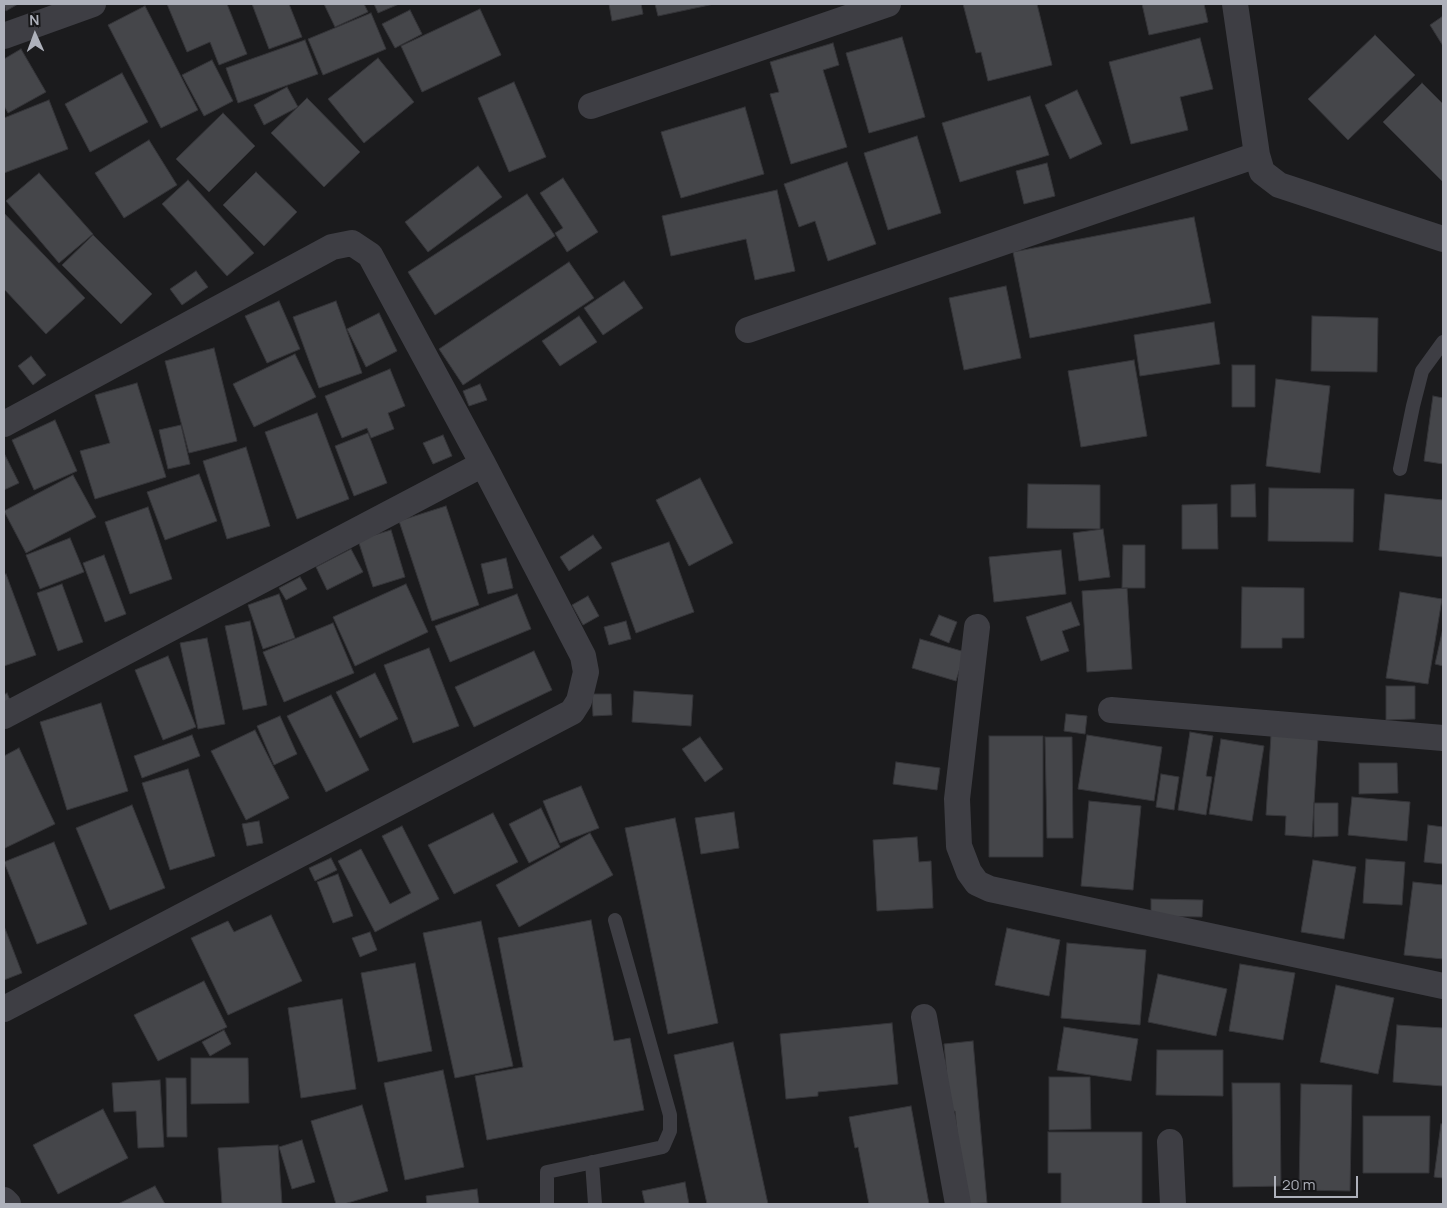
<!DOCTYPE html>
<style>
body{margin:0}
#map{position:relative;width:1447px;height:1208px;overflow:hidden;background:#1b1b1d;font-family:Manrope,sans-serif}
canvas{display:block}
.frame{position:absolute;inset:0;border:5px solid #aeb1bb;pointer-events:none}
.north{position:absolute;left:10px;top:10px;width:50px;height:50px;-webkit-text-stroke:4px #161618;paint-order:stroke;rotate:358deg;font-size:14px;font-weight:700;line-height:20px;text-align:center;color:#aeb1bb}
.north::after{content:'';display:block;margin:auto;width:18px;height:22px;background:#aeb1bb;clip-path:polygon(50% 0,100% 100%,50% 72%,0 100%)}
.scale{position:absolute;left:1274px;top:1176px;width:84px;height:22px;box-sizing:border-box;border:2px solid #aeb1bb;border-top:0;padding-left:6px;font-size:15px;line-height:18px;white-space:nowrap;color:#aeb1bb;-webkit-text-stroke:4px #161618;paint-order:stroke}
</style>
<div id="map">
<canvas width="1447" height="1208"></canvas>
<div class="frame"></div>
<div class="north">N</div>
<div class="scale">20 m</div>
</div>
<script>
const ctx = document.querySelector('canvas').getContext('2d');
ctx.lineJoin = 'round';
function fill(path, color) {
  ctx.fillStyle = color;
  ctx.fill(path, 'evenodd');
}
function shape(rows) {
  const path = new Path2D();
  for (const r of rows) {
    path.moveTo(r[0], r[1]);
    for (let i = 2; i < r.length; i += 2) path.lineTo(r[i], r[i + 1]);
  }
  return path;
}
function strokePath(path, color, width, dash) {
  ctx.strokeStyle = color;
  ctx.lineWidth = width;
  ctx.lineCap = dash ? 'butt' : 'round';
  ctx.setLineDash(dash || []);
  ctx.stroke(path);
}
const building = shape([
 [4,4,18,4,6,11,4,4],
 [167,4,227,4,247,54,219,65,210,42,187,52,167,4],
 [252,4,289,4,302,37,269,49,252,4],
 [324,4,364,4,368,12,335,27,324,4],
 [374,4,399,4,378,13,374,4],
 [609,4,641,4,643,14,612,21,609,4],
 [655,4,714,4,658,16,655,4],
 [963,4,1037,4,1052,65,988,81,981,52,976,53,963,4],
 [1142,4,1204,4,1208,22,1149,35,1142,4],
 [145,6,198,110,161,128,108,25,145,6],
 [480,9,501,55,422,92,401,46,480,9],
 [410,10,422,34,395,48,382,24,410,10],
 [371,13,386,49,323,75,308,39,371,13],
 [1443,16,1443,46,1430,25,1443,16],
 [1375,35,1415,75,1348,140,1308,99,1375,35],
 [902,37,925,117,869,133,846,53,902,37],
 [1200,38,1213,89,1180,97,1188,130,1131,144,1109,62,1200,38],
 [305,40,318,74,238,103,226,68,305,40],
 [833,43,839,65,823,70,847,147,791,164,770,94,779,92,770,62,833,43],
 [21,49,46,92,8,113,4,106,4,59,21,49],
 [378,58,414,102,364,143,328,99,378,58],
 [212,60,233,101,204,116,182,75,212,60],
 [122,73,148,122,90,152,65,104,122,73],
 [514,82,546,157,509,172,478,98,514,82],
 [1422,83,1443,104,1443,182,1383,122,1422,83],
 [287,87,298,107,264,125,254,105,287,87],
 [1077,90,1102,144,1070,159,1045,105,1077,90],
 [1030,96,1049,155,960,182,942,123,1030,96],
 [307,98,360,152,324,187,271,133,307,98],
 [49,100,68,149,4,173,4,118,49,100],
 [745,107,764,174,681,198,661,132,745,107],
 [223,113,255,146,209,192,176,159,223,113],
 [917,136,941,213,888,230,864,153,917,136],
 [149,140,177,185,124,218,95,173,149,140],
 [847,162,876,244,828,261,815,221,799,227,784,184,847,162],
 [1047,163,1055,196,1024,204,1016,171,1047,163],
 [478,166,502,197,428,252,405,222,478,166],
 [256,172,297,212,264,246,223,205,256,172],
 [39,173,93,234,59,263,6,201,39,173],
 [563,178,598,232,567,252,555,233,563,228,540,193,563,178],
 [188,180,254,253,227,276,162,204,188,180],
 [777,190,795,271,755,280,746,239,671,256,662,216,777,190],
 [527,194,555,236,435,315,408,272,527,194],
 [4,213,85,298,46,334,4,289,4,213],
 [1194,217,1211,303,1030,338,1013,252,1194,217],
 [93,235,152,294,121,324,62,265,93,235],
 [569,262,594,298,463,385,439,349,569,262],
 [196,271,208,287,182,305,170,289,196,271],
 [624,281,643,308,603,335,584,308,624,281],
 [1006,286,1021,358,964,370,949,298,1006,286],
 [279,301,300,349,267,363,245,316,279,301],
 [336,301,362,373,319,388,293,317,336,301],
 [379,313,397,351,366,367,347,329,379,313],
 [579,316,597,342,560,366,542,341,579,316],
 [1312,316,1378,318,1377,372,1311,371,1312,316],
 [1214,322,1220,364,1140,376,1134,335,1214,322],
 [214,348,237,441,189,453,165,361,214,348],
 [295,354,316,397,254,427,233,384,295,354],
 [31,356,46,375,33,385,18,366,31,356],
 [1134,360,1147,436,1081,447,1068,371,1134,360],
 [1232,365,1255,365,1255,407,1232,407,1232,365],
 [390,369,405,406,388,413,394,429,371,438,367,428,342,438,325,396,390,369],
 [1276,379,1330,386,1320,473,1266,466,1276,379],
 [137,383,166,477,95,499,80,451,110,443,95,395,137,383],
 [480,384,487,400,469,406,463,391,480,384],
 [1433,396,1443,398,1443,464,1424,461,1433,396],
 [317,413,349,499,297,519,265,432,317,413],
 [55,420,77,471,34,490,12,440,55,420],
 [181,425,190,464,168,469,159,430,181,425],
 [368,433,387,483,354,496,335,446,368,433],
 [443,435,452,456,433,464,423,443,443,435],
 [246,447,270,526,227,539,203,461,246,447],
 [4,453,19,483,4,490,4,453],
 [199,474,217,521,165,540,147,492,199,474],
 [73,475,96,517,26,553,4,511,73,475],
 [700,478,733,543,689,566,656,500,700,478],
 [1028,484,1100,485,1100,529,1027,528,1028,484],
 [1255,484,1256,517,1231,517,1231,485,1255,484],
 [1269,488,1354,489,1353,542,1268,541,1269,488],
 [1385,494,1443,500,1443,557,1379,550,1385,494],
 [1217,504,1218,549,1182,549,1182,505,1217,504],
 [446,506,479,605,432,621,399,521,446,506],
 [148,507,172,579,130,594,105,522,148,507],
 [1103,529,1110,577,1079,581,1073,533,1103,529],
 [391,530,405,577,373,587,358,540,391,530],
 [593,535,602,548,569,571,560,557,593,535],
 [70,538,84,572,40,589,26,555,70,538],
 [669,542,694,612,636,633,611,563,669,542],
 [1123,545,1145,545,1145,588,1122,588,1123,545],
 [351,549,363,572,327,590,316,567,351,549],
 [1061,550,1066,594,994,602,989,557,1061,550],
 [104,555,126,614,105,622,83,563,104,555],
 [506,558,513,588,488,594,481,564,506,558],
 [6,574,36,655,4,666,4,575,6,574],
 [300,577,307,589,286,600,279,588,300,577],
 [62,584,83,642,58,651,37,593,62,584],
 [406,584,428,632,355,666,333,617,406,584],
 [1242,587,1304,588,1304,638,1282,638,1282,648,1241,648,1242,587],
 [1127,588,1132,669,1087,672,1082,591,1127,588],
 [1400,592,1442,599,1428,684,1386,678,1400,592],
 [279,594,295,638,263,649,248,605,279,594],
 [517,594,531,629,450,662,435,626,517,594],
 [588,596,599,616,583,625,572,605,588,596],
 [1071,602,1080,625,1062,631,1069,651,1041,661,1026,617,1071,602],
 [939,615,957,622,949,643,930,635,939,615],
 [250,621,267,705,243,710,225,626,250,621],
 [626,621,631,639,609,645,604,627,626,621],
 [333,623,354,673,284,702,263,652,333,623],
 [1443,628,1443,666,1435,664,1443,628],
 [207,638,225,724,198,729,180,643,207,638],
 [920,639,965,652,956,681,912,668,920,639],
 [429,648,459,726,413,743,384,665,429,648],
 [534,651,552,690,474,727,455,687,534,651],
 [168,656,196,727,163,740,135,670,168,656],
 [375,673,398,719,360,738,336,692,375,673],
 [1386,686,1415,686,1415,719,1386,720,1386,686],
 [634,691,693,695,691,726,632,722,634,691],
 [7,693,12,705,4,708,4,695,7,693],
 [592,694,611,694,612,715,593,716,592,694],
 [331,695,369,770,326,792,287,716,331,695],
 [101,703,128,791,67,810,40,722,101,703],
 [1066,714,1087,716,1085,734,1064,731,1066,714],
 [280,716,297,754,274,765,257,726,280,716],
 [255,730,289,798,246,820,211,751,255,730],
 [1190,732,1213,736,1206,776,1212,777,1206,815,1178,810,1190,732],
 [192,735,200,756,142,778,134,756,192,735],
 [1087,735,1162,747,1154,801,1078,789,1087,735],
 [1271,735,1318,738,1312,837,1285,835,1286,816,1266,815,1271,735],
 [989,736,1043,736,1043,857,989,857,989,736],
 [700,737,723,769,705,782,682,749,700,737],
 [1045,737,1072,737,1073,838,1047,838,1045,737],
 [1221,739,1264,746,1252,821,1209,814,1221,739],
 [19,748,55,824,5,848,4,756,19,748],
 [896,762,940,768,937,790,893,784,896,762],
 [1359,763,1397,763,1398,793,1359,794,1359,763],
 [188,769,215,856,170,870,142,783,188,769],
 [1161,774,1179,777,1174,810,1156,807,1161,774],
 [581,786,599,828,560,843,543,801,581,786],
 [1352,797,1410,802,1407,841,1348,835,1352,797],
 [1089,801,1141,806,1133,890,1081,886,1089,801],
 [1314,803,1338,803,1338,836,1314,837,1314,803],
 [132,805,165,888,110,910,76,828,132,805],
 [541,808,560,847,529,863,509,824,541,808],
 [734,812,739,848,701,854,695,818,734,812],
 [493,813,518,862,454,894,428,845,493,813],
 [675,818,718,1023,668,1034,625,828,675,818],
 [259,821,263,843,247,846,242,824,259,821],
 [1428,825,1443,827,1443,864,1424,862,1428,825],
 [402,826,439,899,375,932,338,861,361,849,390,904,411,893,382,836,402,826],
 [590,833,613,875,519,927,496,885,590,833],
 [917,837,919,862,931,861,933,908,877,911,873,840,917,837],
 [54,842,87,924,37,944,4,862,54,842],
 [331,858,337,870,315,881,309,868,331,858],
 [1366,859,1405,862,1402,905,1363,903,1366,859],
 [1313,860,1356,867,1344,939,1301,932,1313,860],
 [338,874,353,916,333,923,317,882,338,874],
 [1413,882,1443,885,1443,959,1404,955,1413,882],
 [1151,899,1203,900,1202,917,1151,916,1151,899],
 [271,915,302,981,228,1015,191,938,228,921,234,932,271,915],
 [591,920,614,1041,630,1038,644,1110,487,1140,475,1076,523,1067,498,938,591,920],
 [481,921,513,1066,455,1078,423,933,481,921],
 [4,926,22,973,4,980,4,926],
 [1007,928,1060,940,1049,996,995,985,1007,928],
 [370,932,377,950,360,957,352,938,370,932],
 [1067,943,1146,950,1140,1025,1061,1018,1067,943],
 [415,963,432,1051,378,1062,361,973,415,963],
 [1240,964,1295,973,1283,1040,1229,1031,1240,964],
 [1158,974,1227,989,1216,1036,1148,1022,1158,974],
 [204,981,227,1027,158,1061,134,1015,204,981],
 [1336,985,1394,998,1378,1074,1320,1062,1336,985],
 [342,999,356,1089,301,1098,288,1008,342,999],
 [892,1023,898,1084,818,1092,818,1096,786,1099,780,1034,892,1023],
 [1397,1025,1443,1028,1443,1086,1393,1082,1397,1025],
 [1064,1027,1138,1039,1131,1081,1057,1070,1064,1027],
 [224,1030,231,1044,210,1056,202,1042,224,1030],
 [973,1041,987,1203,964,1204,955,1111,950,1112,944,1044,973,1041],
 [733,1042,768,1204,707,1204,674,1055,733,1042],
 [1157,1050,1223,1050,1223,1096,1156,1095,1157,1050],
 [191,1058,248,1058,249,1103,191,1104,191,1058],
 [443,1070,464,1167,405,1180,384,1083,443,1070],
 [1049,1077,1090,1077,1091,1129,1049,1130,1049,1077],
 [166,1078,186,1078,187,1137,167,1137,166,1078],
 [160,1080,164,1147,138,1148,136,1111,114,1112,112,1083,160,1080],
 [1232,1083,1280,1083,1281,1186,1233,1187,1232,1083],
 [1301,1084,1352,1085,1350,1191,1299,1190,1301,1084],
 [362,1105,388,1191,344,1204,336,1204,311,1121,362,1105],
 [911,1106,929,1204,869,1204,858,1147,855,1148,849,1117,911,1106],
 [103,1109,128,1158,58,1194,33,1145,103,1109],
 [1363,1116,1430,1116,1429,1173,1363,1173,1363,1116],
 [1441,1124,1443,1124,1443,1178,1434,1177,1441,1124],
 [1048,1132,1142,1132,1142,1204,1061,1204,1061,1173,1048,1173,1048,1132],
 [302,1140,315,1182,292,1189,279,1147,302,1140],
 [278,1145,282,1204,222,1204,218,1148,278,1145],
 [685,1182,689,1204,645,1204,642,1191,685,1182],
 [155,1186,165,1204,118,1204,155,1186],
 [477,1189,479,1204,427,1204,426,1196,477,1189]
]);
fill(building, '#45464a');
strokePath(building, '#353539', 1);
strokePath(shape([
 [1400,469,1413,406,1422,371,1443,342],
 [592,1162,595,1204],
 [547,1204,547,1172,663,1147,670,1131,670,1115,615,920]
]), '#3e3e44', 14);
strokePath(shape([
 [1235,4,1257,155,1262,172,1279,185,1443,239],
 [4,36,93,4],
 [591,106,888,4],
 [748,330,1257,155],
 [4,424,332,247,352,243,370,255,483,464,583,656,586,672,579,701,572,712,4,1009],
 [977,627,957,799,959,846,969,872,977,883,990,889,1443,986],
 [1111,710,1443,738],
 [4,716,483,464],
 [924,1017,958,1204],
 [1170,1142,1173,1204],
 [4,1200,8,1204]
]), '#3e3e44', 26);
</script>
